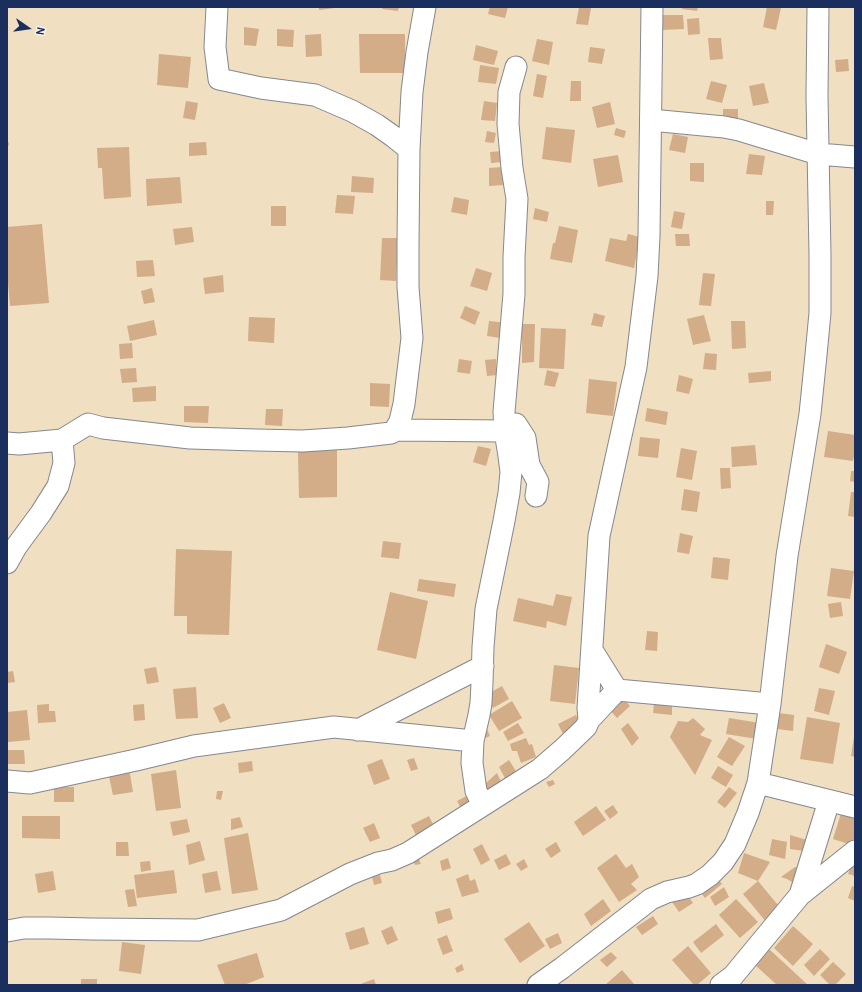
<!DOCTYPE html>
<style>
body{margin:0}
#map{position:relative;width:862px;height:992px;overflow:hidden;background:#f0dfc0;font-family:Pangolin,sans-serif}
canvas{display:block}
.frame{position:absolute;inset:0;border:8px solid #1b2f5e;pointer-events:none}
.north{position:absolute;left:8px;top:8px;width:40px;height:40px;-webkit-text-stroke:3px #f7f3e8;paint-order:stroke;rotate:103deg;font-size:11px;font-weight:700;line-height:16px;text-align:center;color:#1b2f5e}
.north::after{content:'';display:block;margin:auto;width:14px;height:18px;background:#1b2f5e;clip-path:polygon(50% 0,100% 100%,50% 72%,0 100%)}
</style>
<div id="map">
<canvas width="862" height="992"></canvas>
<div class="frame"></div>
<div class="north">N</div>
</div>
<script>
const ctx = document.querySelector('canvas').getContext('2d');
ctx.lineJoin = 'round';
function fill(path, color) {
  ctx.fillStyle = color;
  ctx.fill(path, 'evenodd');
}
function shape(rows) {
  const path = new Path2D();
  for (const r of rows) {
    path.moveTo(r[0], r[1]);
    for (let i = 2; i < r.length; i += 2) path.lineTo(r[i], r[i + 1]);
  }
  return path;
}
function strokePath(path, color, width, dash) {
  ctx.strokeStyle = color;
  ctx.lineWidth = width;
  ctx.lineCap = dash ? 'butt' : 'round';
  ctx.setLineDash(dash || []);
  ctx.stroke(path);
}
fill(shape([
 [319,7,335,7,335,8,319,10],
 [383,7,399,7,398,11,382,9],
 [490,7,508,7,505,18,488,14],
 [579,7,591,8,588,25,576,24],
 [682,7,698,7,697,11,682,9],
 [767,7,774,7,781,8,776,30,763,27],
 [662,15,683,15,684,29,662,30],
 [699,18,700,34,688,35,687,19],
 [244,27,259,29,256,46,244,45],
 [277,29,294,30,293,47,277,46],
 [321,34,322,56,306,57,305,35],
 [359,34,405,34,405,73,360,73],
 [708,38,721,38,723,59,710,60],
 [537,39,553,42,549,65,532,61],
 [476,45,498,51,494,65,473,60],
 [590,47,605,49,602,64,588,62],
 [159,54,191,57,188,88,157,85],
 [848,59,849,71,836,72,835,60],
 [480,65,499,68,496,84,478,82],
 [537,74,547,76,543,98,533,96],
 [571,81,581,81,581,101,570,101],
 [711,81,727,85,722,103,706,99],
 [764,83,769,103,753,106,749,86],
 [186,101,198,103,195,120,183,118],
 [484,101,497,103,495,121,481,120],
 [610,102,615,124,597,128,592,107],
 [723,109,738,109,738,124,723,125],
 [546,127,575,130,571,163,542,159],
 [616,128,626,131,624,138,614,135],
 [487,131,496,133,494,143,485,142],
 [673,134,688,137,685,153,669,150],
 [7,138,9,144,7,150],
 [206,142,207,155,189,156,189,143],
 [129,147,131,197,104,199,102,168,98,168,97,148],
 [503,151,503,162,491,163,490,152],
 [749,154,765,156,762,175,746,174],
 [618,155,623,182,598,187,593,159],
 [690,163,704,163,704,182,690,181],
 [502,167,503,185,489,186,489,168],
 [352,176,374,178,373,193,351,192],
 [180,177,182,203,147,206,146,179],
 [337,195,355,196,353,214,335,213],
 [454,197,469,200,467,215,451,212],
 [766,201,774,201,773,215,766,215],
 [271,206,286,206,286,226,271,226],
 [535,208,549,212,547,222,533,219],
 [674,211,685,213,682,229,671,227],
 [42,224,49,303,10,306,7,271,7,227],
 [559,226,578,230,572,263,550,259,553,243,555,243],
 [192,227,194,242,175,245,173,229],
 [628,234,640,237,634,268,605,261,610,238,626,241],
 [675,234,689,234,690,246,676,246],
 [382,238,398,238,396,281,380,280],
 [153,260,155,276,137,277,136,261],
 [476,268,492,273,487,291,470,286],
 [703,273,715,274,711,306,699,305],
 [223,275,224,292,205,294,203,278],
 [152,288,155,302,144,304,141,291],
 [465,306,480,312,475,325,460,318],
 [594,313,605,316,602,327,591,325],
 [704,315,711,341,693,345,687,319],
 [249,317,275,318,274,343,248,341],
 [154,320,157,335,130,341,127,326],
 [489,321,508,323,506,339,487,336],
 [731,321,745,321,746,348,732,349],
 [522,324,535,324,534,362,522,363],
 [541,328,566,329,564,369,539,368],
 [132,343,133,358,120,359,119,344],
 [705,353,717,354,716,370,703,369],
 [459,359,472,361,470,374,457,372],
 [496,359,497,375,487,376,485,360],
 [136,368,137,382,122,383,120,369],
 [547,370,559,373,555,387,544,385],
 [771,371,771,381,749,383,748,373],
 [679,375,693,379,689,394,676,391],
 [589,379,617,382,613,416,586,413],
 [370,383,390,384,389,407,370,406],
 [156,386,156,401,133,402,132,388],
 [184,406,209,406,208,423,184,422],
 [647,408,668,412,666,425,645,421],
 [266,409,283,409,282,426,265,425],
 [828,431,855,435,855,451,853,461,824,457],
 [640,437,660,439,658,458,638,456],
 [755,445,757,465,732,467,731,447],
 [478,446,491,449,486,466,473,462],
 [681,448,697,451,692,480,676,477],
 [337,450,337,497,299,498,298,451],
 [720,468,730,468,731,488,721,489],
 [851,471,855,471,855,482,850,481],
 [684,489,700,492,697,512,681,510],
 [851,492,855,492,855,517,848,516],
 [680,533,693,536,689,554,677,552],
 [383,541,401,543,399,559,381,557],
 [176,549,232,551,229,635,187,634,187,616,174,616],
 [713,557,730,559,728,580,711,578],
 [831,568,854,571,850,599,827,596],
 [419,579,456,584,454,597,417,591],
 [390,592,428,601,416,659,377,650],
 [556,594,572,597,566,626,547,621,546,628,513,621,518,598,553,606],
 [841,602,843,616,830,618,828,604],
 [647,631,658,632,657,651,645,650],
 [826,644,847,652,839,674,819,667],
 [554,665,579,668,575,704,550,701],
 [156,667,159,682,147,684,144,669],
 [13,671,15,682,7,683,7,672],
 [502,686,509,699,493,708,486,695],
 [196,687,198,718,176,719,173,689],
 [819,688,835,691,829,715,814,711],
 [621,696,630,706,617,718,608,708],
 [512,701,522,718,499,731,489,715],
 [224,703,231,718,220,723,213,708],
 [654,703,672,705,672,715,653,713],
 [49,704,49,711,55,711,56,722,38,723,37,705],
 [144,704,145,720,134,721,133,705],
 [27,710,30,740,8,742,7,712],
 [779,713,794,715,793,731,777,729],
 [576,715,582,727,564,736,558,724],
 [807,717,840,723,833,764,800,759],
 [693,718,705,729,700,735,712,740,695,775,670,737,678,721,688,722],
 [729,718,760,723,757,739,726,734],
 [518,723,524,733,508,741,503,732],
 [628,723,639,738,632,746,621,729],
 [486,727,490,736,483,739],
 [729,737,745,746,732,766,717,757],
 [854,737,855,737,855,757,851,756],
 [526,738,529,745,532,744,536,757,521,763,517,751,512,751,510,744],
 [7,750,24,750,25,764,7,764],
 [414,758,418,769,411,771,407,760],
 [382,759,390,779,374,785,367,765],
 [509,760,517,773,506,780,499,767],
 [252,761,253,771,239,773,238,763],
 [718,766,733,775,726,787,711,778],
 [129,768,133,792,113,795,108,772],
 [176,770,181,808,156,811,151,774],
 [497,773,503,786,481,793,479,785,487,782],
 [553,780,555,784,549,787,546,782],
 [54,787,74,787,74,802,54,802],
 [729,787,737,793,725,808,717,802],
 [217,791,223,791,221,800,216,799],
 [472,793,476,801,462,810,457,801],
 [613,805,618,813,610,819,604,811],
 [596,806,606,820,583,836,574,822],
 [842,810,855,814,855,846,833,839],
 [22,816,60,816,60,839,22,838],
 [429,816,435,828,417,837,411,825],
 [240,817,243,827,231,830,231,819],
 [187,819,190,832,173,836,170,822],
 [374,823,380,838,370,842,363,828],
 [248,833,258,890,232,894,224,838],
 [790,835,807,840,804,851,790,849],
 [772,839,787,842,785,859,769,855],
 [200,841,205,860,189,865,186,845],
 [116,842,128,842,129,856,116,856],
 [556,842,561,851,551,858,545,849],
 [482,844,490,860,481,865,473,849],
 [744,853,770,862,758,881,738,873],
 [506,854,511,864,499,870,494,860],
 [616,854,626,868,632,864,639,877,631,884,637,890,619,902,597,868],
 [855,856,855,876,848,874],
 [418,857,421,864,415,865,413,859],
 [448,858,451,868,442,871,440,861],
 [524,859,528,867,521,871,516,864],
 [150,861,151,870,141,872,140,862],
 [795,867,804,868,799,886,787,879,781,877],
 [174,870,177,893,137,898,134,875],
 [53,871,56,890,38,893,35,874],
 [217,871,221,890,205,893,202,874],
 [468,874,470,881,475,879,479,892,462,897,456,879],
 [714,874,722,884,705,898,697,888],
 [380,875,382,883,374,885,372,877],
 [758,881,782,910,767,923,743,894],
 [852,886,855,887,855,901,848,898],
 [724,887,729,897,715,906,710,897],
 [134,889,137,906,128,907,125,890],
 [684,890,693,903,679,912,670,899],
 [603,899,611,911,591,926,584,914],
 [736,899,758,922,740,938,719,915],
 [450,908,453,919,438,924,435,912],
 [653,916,658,924,642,935,636,927],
 [529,922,545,946,520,963,504,939],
 [716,924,724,935,701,953,693,942],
 [392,926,398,940,387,945,381,931],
 [793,926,813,944,793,966,774,948],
 [364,927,369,944,350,950,345,933],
 [558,933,562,943,550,949,545,939],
 [447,935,453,951,443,955,437,939],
 [122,942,145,945,141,974,119,971],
 [688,946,711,973,697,985,694,985,672,960],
 [769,949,808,985,777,985,755,965],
 [820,949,830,959,814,976,804,965],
 [611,952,617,958,607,967,600,960],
 [257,953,264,977,244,985,225,985,217,965],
 [833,962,846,974,835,985,830,985,820,975],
 [462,964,464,970,457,973,455,968],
 [622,970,635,985,605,985],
 [81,979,97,979,97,985,81,985],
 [374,979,376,985,358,985]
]), '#d3ac88');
const minor = shape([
 [217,7,215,47,219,79,261,88,315,95,352,111,377,125,394,137,409,149],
 [651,120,724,127,739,130,818,154,855,157],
 [395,430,505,431,516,424,525,438,529,465,538,482,536,496],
 [7,443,19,444,62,440,88,424,103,428,190,438,256,440,303,441,348,438,391,433,395,430,400,421,404,404,412,338,408,287,408,245,409,149,412,92,417,52,425,7],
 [7,563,16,547,41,513,58,486,64,463,62,440],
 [592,650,617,690],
 [617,690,770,704],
 [589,720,617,690],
 [358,730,483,666],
 [7,781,30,783,136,760,194,746,334,727,473,741],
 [758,783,855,807],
 [483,805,476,791,472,763,473,741,479,715,481,703,482,683,483,647,486,609,504,521,509,493,511,472,509,456,505,431,504,412,514,294,514,257,517,199,512,168,508,124,509,92,516,67],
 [800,895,829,801],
 [7,931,24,928,49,928,92,929,198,930,281,910,350,874,378,863,392,860,408,853,540,769,562,750,586,727,589,720,588,708,599,536,636,367,647,276,649,236,652,7],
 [538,985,562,968,651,899,667,892,689,887,697,884,710,875,723,862,735,844,748,813,758,783,770,704,787,556,810,414,816,355,820,313,820,255,817,96,818,7],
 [721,985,733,976,800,895,855,851]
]);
strokePath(minor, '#86878f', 23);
strokePath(minor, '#fff', 21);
</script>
